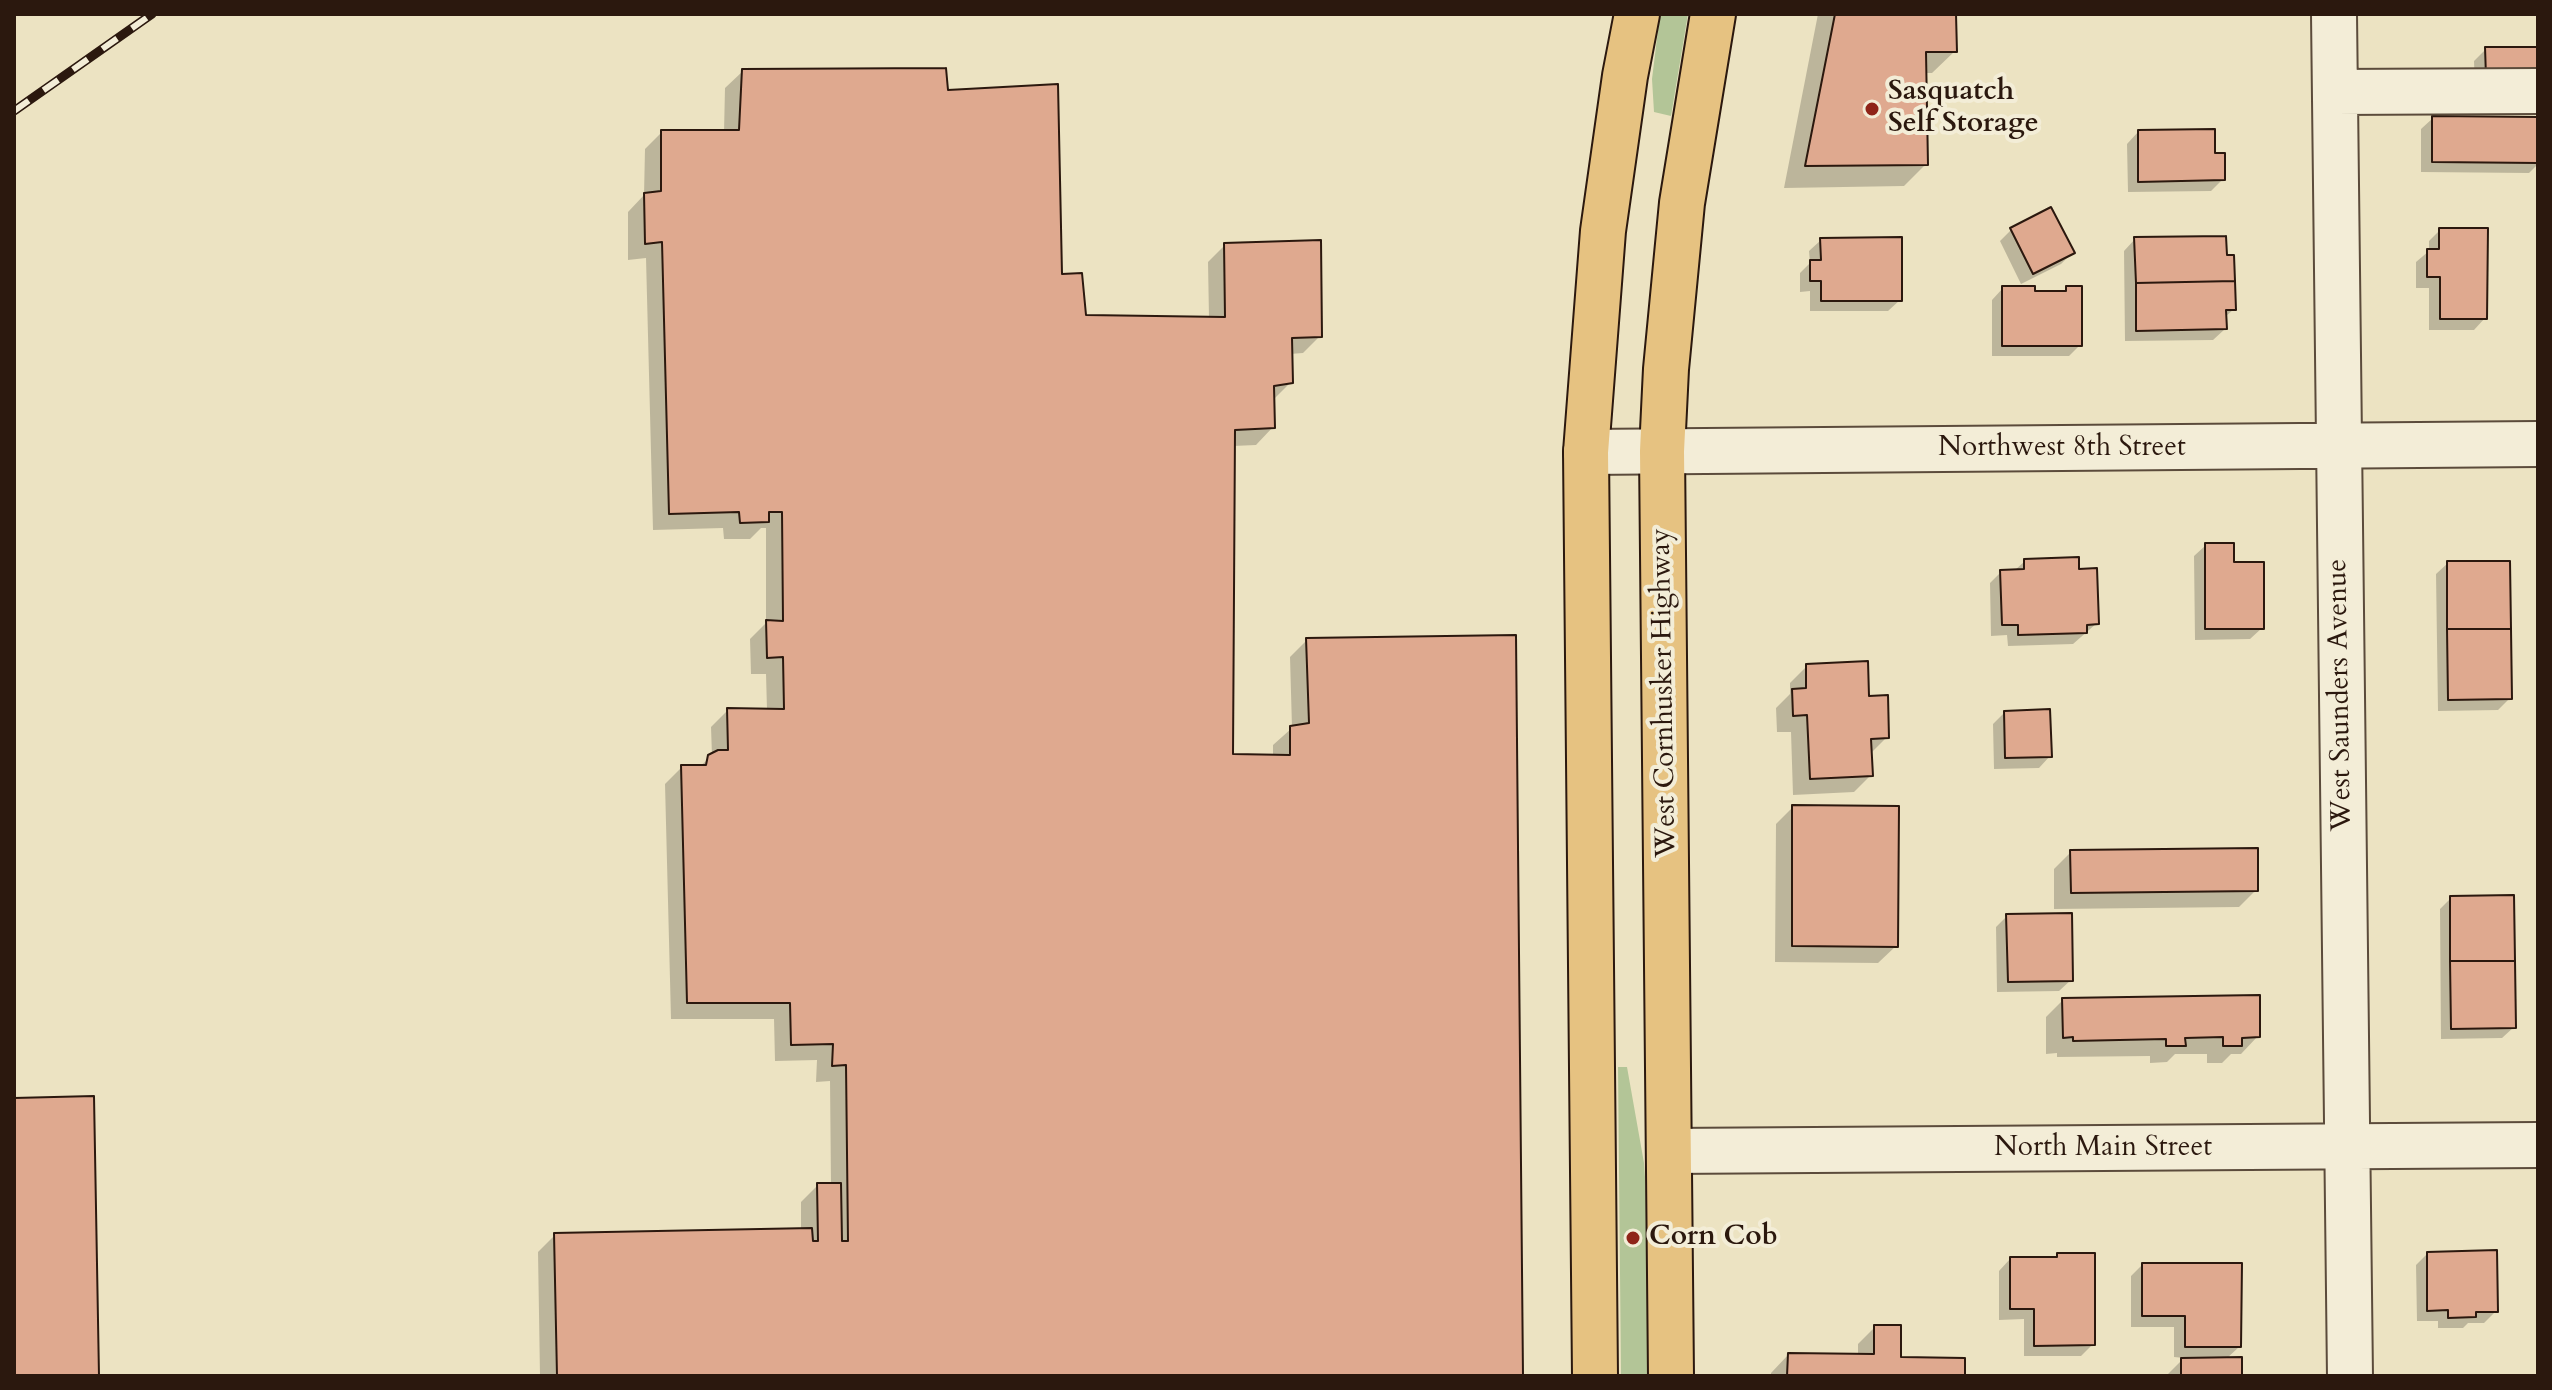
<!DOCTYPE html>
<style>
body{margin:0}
#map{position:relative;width:2552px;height:1390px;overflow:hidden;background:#ece3c2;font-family:Cardo,serif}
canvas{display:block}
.frame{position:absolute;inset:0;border:16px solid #2b180e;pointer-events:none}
</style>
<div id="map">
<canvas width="2552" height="1390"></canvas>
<div class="frame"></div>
</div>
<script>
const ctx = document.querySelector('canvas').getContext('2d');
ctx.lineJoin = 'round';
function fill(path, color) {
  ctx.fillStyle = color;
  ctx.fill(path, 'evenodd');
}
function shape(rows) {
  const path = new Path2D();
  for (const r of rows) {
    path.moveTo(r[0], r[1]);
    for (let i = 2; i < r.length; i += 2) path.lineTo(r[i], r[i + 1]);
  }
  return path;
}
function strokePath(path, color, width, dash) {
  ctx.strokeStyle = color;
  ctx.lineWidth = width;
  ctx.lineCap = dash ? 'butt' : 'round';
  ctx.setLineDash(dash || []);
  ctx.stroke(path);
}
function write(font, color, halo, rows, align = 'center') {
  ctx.font = font + ' Cardo,serif';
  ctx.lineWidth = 8;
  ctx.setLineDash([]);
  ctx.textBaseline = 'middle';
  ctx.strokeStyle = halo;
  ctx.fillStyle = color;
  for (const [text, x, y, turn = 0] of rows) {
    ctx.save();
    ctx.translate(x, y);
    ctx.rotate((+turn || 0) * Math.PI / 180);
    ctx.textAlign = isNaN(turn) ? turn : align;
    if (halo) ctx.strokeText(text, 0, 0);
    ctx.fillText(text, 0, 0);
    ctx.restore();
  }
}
fill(shape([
 [1660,14,1688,14,1671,116,1654,112,1652,79],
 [1618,1067,1627,1067,1644,1163,1648,1220,1650,1376,1621,1376]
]), '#b3c597');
fill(shape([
 [1818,14,1954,14,1955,51,1932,73,1925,73,1926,164,1904,186,1784,188],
 [2486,49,2538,49,2475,87,2474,61],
 [743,71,946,92,1084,317,1209,318,1208,262,1225,245,1320,336,1303,353,1290,354,1291,382,1274,399,1273,427,1256,445,1233,446,1231,756,1273,757,1273,745,1292,728,1290,657,1307,640,1521,1376,540,1376,538,1252,555,1235,801,1230,801,1202,818,1185,831,1185,830,1081,816,1082,817,1060,775,1061,774,1019,671,1019,665,784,682,767,699,767,712,756,711,727,728,710,767,710,766,674,751,674,750,639,766,623,766,528,761,528,750,539,724,539,723,528,653,530,646,258,628,260,628,212,644,195,645,149,662,132,724,132,725,88],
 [2433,118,2538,119,2538,164,2529,173,2421,172,2421,129],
 [2138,132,2213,155,2223,179,2211,191,2128,192,2127,144],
 [2011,230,2072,253,2061,264,2021,284,2000,241],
 [2440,230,2485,318,2474,330,2429,330,2429,288,2416,288,2416,262,2429,251,2429,241],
 [2135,239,2234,309,2224,318,2225,329,2213,340,2125,341,2124,251],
 [1821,240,1900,300,1888,311,1810,311,1810,291,1800,292,1800,273,1810,263,1809,251],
 [2003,288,2033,293,2062,293,2067,288,2080,345,2069,356,1992,356,1992,300],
 [2206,545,2232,564,2262,628,2250,639,2195,640,2194,556],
 [2025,561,2077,571,2097,623,2073,644,2008,646,2007,635,1991,636,1990,583,2001,572,2014,571],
 [2448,563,2510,698,2498,710,2438,711,2436,574],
 [1807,666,1868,698,1887,737,1870,754,1871,775,1854,792,1793,795,1791,732,1777,732,1776,708,1790,694,1790,683],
 [2004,713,2050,756,2039,768,1994,769,1993,724],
 [1793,807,1896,946,1878,963,1775,962,1776,824],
 [2071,852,2256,890,2239,907,2054,909,2054,869],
 [2451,898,2514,1027,2502,1038,2441,1039,2440,909],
 [2007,916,2071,980,2059,991,1997,992,1996,927],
 [2063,1000,2258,1036,2241,1054,2231,1054,2222,1063,2207,1063,2207,1054,2175,1054,2167,1062,2150,1063,2150,1056,2057,1057,2057,1053,2046,1054,2046,1017],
 [2427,1254,2496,1311,2484,1323,2468,1323,2463,1328,2438,1328,2438,1321,2417,1321,2416,1265],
 [2058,1255,2093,1344,2081,1356,2024,1356,2024,1319,1999,1320,1999,1271,2010,1259,2054,1259],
 [2142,1265,2239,1347,2226,1359,2240,1376,2166,1376,2184,1358,2174,1357,2174,1327,2131,1327,2131,1276],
 [1875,1327,1899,1359,1963,1376,1771,1376,1771,1373,1788,1355,1858,1356,1858,1344]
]), '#0003');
const building = shape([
 [1835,14,1956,14,1957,52,1926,52,1928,165,1805,166,1835,14],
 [2485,47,2538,47,2538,76,2486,77,2485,47],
 [946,68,948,90,1058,84,1062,274,1082,273,1086,315,1225,317,1224,243,1321,240,1322,337,1292,338,1293,383,1274,386,1275,428,1235,430,1233,754,1290,755,1290,726,1309,723,1306,638,1516,635,1523,1376,557,1376,554,1233,812,1228,813,1241,818,1241,817,1183,841,1183,842,1241,848,1241,846,1065,832,1066,833,1044,791,1045,790,1003,687,1003,681,765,706,765,708,755,718,750,728,750,727,708,784,709,783,657,767,658,766,620,783,621,782,512,769,512,769,522,740,523,739,512,669,514,662,242,645,244,644,193,661,191,661,130,739,130,742,69,946,68],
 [2432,116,2538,117,2538,163,2432,162,2432,116],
 [2215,129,2215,153,2225,153,2225,180,2138,182,2138,130,2215,129],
 [2051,207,2075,253,2033,274,2010,228,2051,207],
 [2439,228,2488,228,2487,319,2440,319,2440,277,2427,277,2427,249,2439,249,2439,228],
 [2226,236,2227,255,2234,255,2235,281,2136,283,2134,237,2226,236],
 [1902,237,1902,301,1821,301,1821,281,1810,281,1810,260,1821,260,1820,238,1902,237],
 [2235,281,2236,310,2226,310,2227,329,2136,331,2136,283,2235,281],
 [2002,286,2035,286,2035,291,2066,291,2066,286,2082,286,2082,346,2002,346,2002,286],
 [2205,543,2234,543,2234,562,2264,562,2264,629,2205,629,2205,543],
 [2079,557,2079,569,2097,568,2099,624,2087,625,2087,633,2018,635,2018,625,2002,625,2000,570,2024,569,2024,559,2079,557],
 [2447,561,2510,561,2511,629,2447,629,2447,561],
 [2447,629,2511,629,2512,699,2448,700,2447,629],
 [1868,661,1869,696,1888,695,1889,738,1871,739,1873,776,1810,779,1807,715,1793,716,1792,689,1806,688,1806,664,1868,661],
 [2050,709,2052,757,2005,758,2004,711,2050,709],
 [1792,805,1899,806,1898,947,1792,946,1792,805],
 [2258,848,2258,891,2071,893,2070,850,2258,848],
 [2514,895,2515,961,2450,961,2450,896,2514,895],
 [2072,913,2073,981,2008,982,2006,914,2072,913],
 [2450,961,2515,961,2516,1028,2451,1029,2450,961],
 [2260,995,2260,1037,2242,1038,2242,1046,2223,1046,2223,1037,2185,1038,2186,1046,2166,1046,2166,1039,2073,1041,2073,1037,2063,1038,2062,998,2260,995],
 [94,1096,99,1376,14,1376,14,1098,94,1096],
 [2497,1250,2498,1312,2476,1312,2476,1317,2448,1318,2448,1310,2427,1311,2427,1252,2497,1250],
 [2057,1253,2095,1253,2095,1345,2034,1346,2034,1309,2010,1309,2010,1257,2057,1257,2057,1253],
 [2142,1263,2242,1263,2241,1347,2185,1347,2185,1316,2142,1316,2142,1263],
 [1874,1325,1901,1325,1901,1357,1965,1358,1965,1376,1787,1376,1788,1353,1874,1354,1874,1325],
 [2242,1357,2242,1376,2181,1376,2181,1358,2242,1357]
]);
fill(building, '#dfa98f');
strokePath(building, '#2b180e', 2);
const minor = shape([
 [2334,14,2350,1376],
 [2335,92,2538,91],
 [1586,452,2538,444],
 [1669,1151,2538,1145]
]);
const major = shape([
 [1595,1376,1586,452,1603,231,1625,76,1637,14],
 [1671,1376,1662,451,1666,369,1682,203,1713,14]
]);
strokePath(minor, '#5b4b3b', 48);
strokePath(major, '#2b180e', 48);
strokePath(minor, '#f3edd7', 44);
strokePath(major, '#e6c281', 44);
const rail = shape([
 [14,111,152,14]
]);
strokePath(rail, '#2b180e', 9);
strokePath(rail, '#f3edd7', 6, [18]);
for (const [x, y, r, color] of [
 [1872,109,8,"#8f2418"],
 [1633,1238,8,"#8f2418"]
]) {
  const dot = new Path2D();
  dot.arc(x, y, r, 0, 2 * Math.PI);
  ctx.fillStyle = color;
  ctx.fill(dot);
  strokePath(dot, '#f3edd7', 3);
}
write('bold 28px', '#2b180e', '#f3edd7', [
 ["Sasquatch",1888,93],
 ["Self Storage",1888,125],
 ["Corn Cob",1649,1238]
], 'left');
write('28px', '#2b180e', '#f3edd7', [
 ["Northwest 8th Street",2062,449],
 ["West Cornhusker Highway",1665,693,-91],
 ["West Saunders Avenue",2341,695,-91],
 ["North Main Street",2103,1149]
]);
</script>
